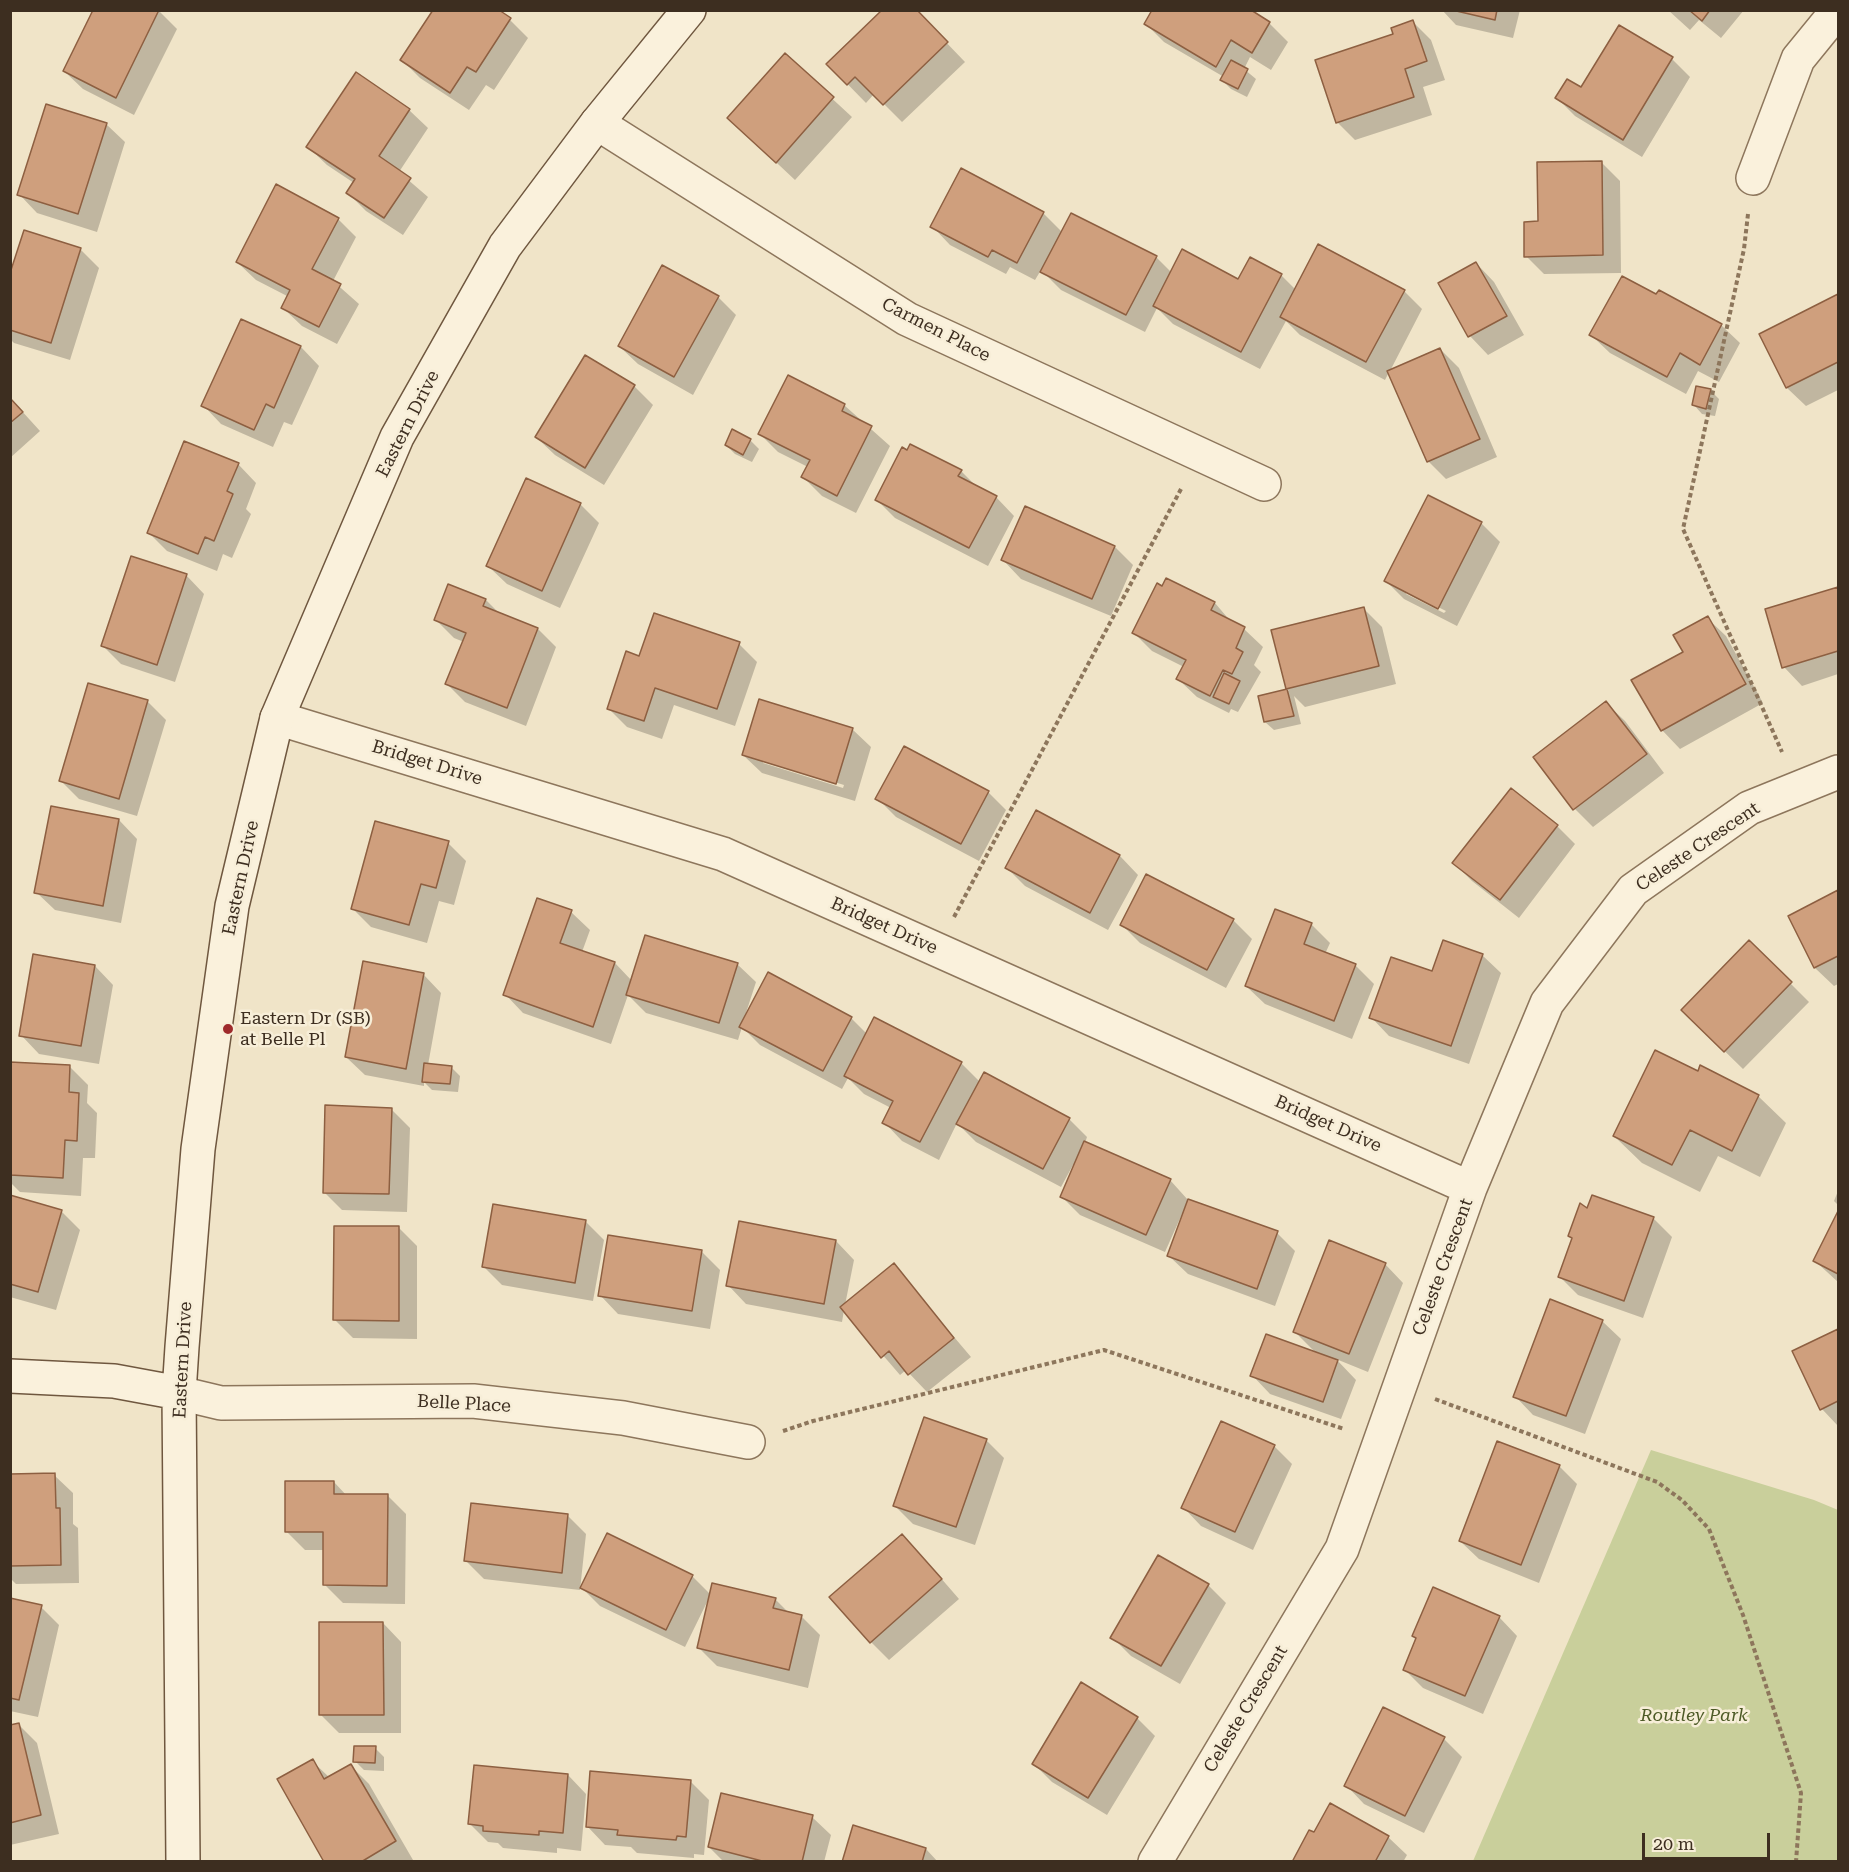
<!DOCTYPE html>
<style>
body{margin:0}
#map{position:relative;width:1849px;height:1872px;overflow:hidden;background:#f0e4c8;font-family:"Roboto Serif",serif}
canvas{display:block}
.frame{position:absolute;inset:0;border:12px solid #3d2e20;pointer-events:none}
.scale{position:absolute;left:1642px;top:1833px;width:128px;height:27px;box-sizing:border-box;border:3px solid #3d2e20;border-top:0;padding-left:8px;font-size:18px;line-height:21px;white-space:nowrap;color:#3d2e20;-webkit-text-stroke:4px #f7eed8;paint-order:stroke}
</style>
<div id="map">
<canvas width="1849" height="1872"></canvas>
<div class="frame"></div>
<div class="scale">20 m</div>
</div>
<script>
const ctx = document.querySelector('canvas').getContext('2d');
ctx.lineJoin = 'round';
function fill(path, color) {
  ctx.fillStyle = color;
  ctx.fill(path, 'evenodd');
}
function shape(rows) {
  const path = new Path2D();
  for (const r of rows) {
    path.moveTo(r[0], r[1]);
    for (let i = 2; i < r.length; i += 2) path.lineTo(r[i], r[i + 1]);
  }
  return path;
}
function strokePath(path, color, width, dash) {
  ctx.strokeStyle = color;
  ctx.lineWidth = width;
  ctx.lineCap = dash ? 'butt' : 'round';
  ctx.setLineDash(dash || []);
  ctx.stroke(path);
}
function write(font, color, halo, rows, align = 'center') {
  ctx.font = font + ' "Roboto Serif",serif';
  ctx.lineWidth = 5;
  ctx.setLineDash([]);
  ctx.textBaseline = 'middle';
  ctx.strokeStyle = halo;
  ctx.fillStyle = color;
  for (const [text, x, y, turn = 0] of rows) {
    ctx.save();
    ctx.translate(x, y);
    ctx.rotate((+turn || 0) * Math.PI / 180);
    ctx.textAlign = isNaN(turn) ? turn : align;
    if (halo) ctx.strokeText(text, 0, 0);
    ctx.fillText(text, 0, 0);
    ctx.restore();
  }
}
fill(shape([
 [1651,1450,1814,1500,1838,1510,1838,1861,1473,1861]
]), '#c9cf9b');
fill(shape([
 [158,10,177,29,134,115,83,89,64,71],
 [915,10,965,62,902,122,874,94,866,103,828,64],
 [1248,10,1269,23,1288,42,1271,70,1250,57,1244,69,1256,79,1247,97,1231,89,1222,80,1224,77,1164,42,1146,24],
 [1442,10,1520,10,1513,38,1456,25],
 [1668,10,1744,10,1721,38,1699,20,1690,30],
 [510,20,528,38,494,90,486,85,469,110,420,78,402,60],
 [1413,22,1431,40,1445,80,1423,87,1432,115,1355,140,1337,122,1395,35],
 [785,55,852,117,795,180,729,118],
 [1672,59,1690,77,1642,157,1575,116,1557,98],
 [409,110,428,128,399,172,428,197,403,235,366,211,348,193,354,183,327,165,308,147],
 [106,124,125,142,97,232,37,213,19,194],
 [1601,162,1620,181,1621,273,1544,274,1526,256,1539,223],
 [1043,213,1062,232,1156,257,1172,273,1239,281,1281,275,1296,290,1404,291,1422,309,1390,371,1440,349,1459,368,1497,457,1446,479,1428,461,1389,372,1385,380,1300,335,1286,321,1260,369,1173,324,1157,308,1145,332,1061,290,1041,270,1035,280,1010,267,1006,274,950,245,932,226],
 [338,219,356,237,333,281,359,304,337,344,302,326,283,308,289,297,256,280,237,262],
 [80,249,99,268,70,360,14,343,10,339,10,278],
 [1476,263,1494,282,1524,335,1488,355,1470,336,1440,284],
 [1838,296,1838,390,1806,406,1787,388,1761,335],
 [718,297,736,315,693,395,638,364,619,346],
 [242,321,301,347,319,366,292,425,284,422,273,447,221,424,203,405],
 [1721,325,1740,343,1719,382,1698,371,1686,394,1610,353,1591,335],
 [585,357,634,386,653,405,604,485,555,455,536,437],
 [1710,390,1719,399,1715,416,1702,414,1694,405],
 [10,398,40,431,10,458],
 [844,405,890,446,856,513,822,496,803,477,808,467,778,452,760,434],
 [750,440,759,449,752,462,735,454,726,445],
 [238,464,256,483,246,509,251,514,232,558,223,554,217,571,167,551,148,532],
 [961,471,977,487,996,497,1014,516,988,566,895,518,876,499],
 [580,504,599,523,560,608,507,584,488,566],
 [1481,523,1500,542,1457,626,1404,599,1386,581],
 [1406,591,1446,611,1444,613,1406,594],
 [1115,547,1133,565,1111,616,1021,579,1003,560],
 [186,575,204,594,175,682,121,664,103,646],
 [1167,580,1215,603,1232,623,1244,629,1263,647,1254,665,1261,672,1238,712,1231,709,1229,713,1197,697,1178,679,1184,667,1152,651,1134,633],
 [1838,588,1838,674,1802,686,1784,667,1766,610],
 [486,600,500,614,538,629,556,647,526,726,465,702,447,684,464,642,454,638,435,619],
 [1364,609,1382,627,1396,684,1305,707,1294,696,1301,724,1274,730,1265,722,1259,697,1289,691,1287,689],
 [1707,618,1726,636,1763,703,1680,749,1662,730,1685,653],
 [739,644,757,662,735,726,674,705,662,739,627,727,609,709,640,658],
 [148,702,166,720,137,816,79,799,60,780],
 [1606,703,1625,721,1664,773,1593,827,1575,809,1535,758],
 [852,729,871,747,855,801,762,773,743,755],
 [763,760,844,785,843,788,763,763],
 [1511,790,1557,826,1575,844,1519,918,1472,881,1454,863],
 [988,792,1006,810,979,861,896,817,877,798],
 [1037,812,1120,856,1138,875,1108,930,1025,886,1007,868],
 [119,820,137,839,121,923,55,910,36,892],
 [448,843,466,861,454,905,439,901,427,943,371,927,352,908],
 [1147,876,1233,920,1252,939,1226,988,1140,943,1122,925],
 [1838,892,1838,984,1834,986,1815,968,1790,917],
 [571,912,590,930,582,952,615,963,632,981,737,964,756,982,745,1016,851,1018,867,1034,961,1063,980,1082,1069,1119,1087,1137,1085,1143,1170,1180,1188,1200,1277,1233,1295,1251,1275,1306,1188,1274,1169,1256,1184,1215,1182,1214,1165,1252,1080,1215,1062,1197,1075,1166,1073,1165,1061,1187,976,1142,957,1123,939,1160,902,1141,884,1122,891,1108,864,1094,848,1078,842,1089,760,1045,742,1027,738,1040,646,1013,628,995,611,1044,523,1013,505,994],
 [1311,924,1330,943,1325,954,1355,965,1374,984,1352,1039,1265,1004,1246,986],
 [1749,942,1809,1002,1743,1069,1701,1028],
 [1482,955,1501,973,1469,1064,1389,1036,1371,1017,1433,973],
 [95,966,113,985,99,1064,39,1054,21,1035],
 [423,974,441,993,428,1065,451,1067,460,1076,458,1092,432,1090,424,1082,424,1086,365,1075,346,1057],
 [10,1063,70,1067,88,1085,87,1103,97,1113,95,1158,83,1158,81,1196,20,1192,10,1182],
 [1698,1073,1758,1096,1786,1123,1760,1177,1718,1156,1700,1192,1642,1163,1614,1136],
 [391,1109,410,1128,407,1212,342,1210,324,1192],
 [1838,1191,1838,1205,1834,1201],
 [10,1196,61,1211,80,1230,56,1310,10,1297],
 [1592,1197,1654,1219,1672,1237,1643,1318,1578,1295,1560,1277,1573,1239,1570,1236,1587,1210],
 [1838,1215,1838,1282,1815,1261],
 [585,1221,604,1240,593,1301,502,1285,484,1267],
 [399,1228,417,1246,417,1339,353,1338,335,1320],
 [836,1241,854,1260,845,1305,893,1265,971,1357,927,1392,906,1370,900,1375,844,1310,842,1322,746,1304,728,1285],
 [701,1251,720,1270,710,1329,618,1314,600,1295],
 [1385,1264,1403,1283,1368,1372,1336,1359,1356,1380,1341,1419,1270,1394,1252,1375,1316,1353,1295,1332],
 [1602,1321,1621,1339,1585,1434,1533,1415,1515,1396],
 [1838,1330,1838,1426,1822,1409,1794,1352],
 [986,1440,1004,1458,975,1545,913,1524,895,1506],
 [1274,1446,1292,1464,1253,1550,1201,1526,1183,1507],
 [1559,1466,1577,1484,1539,1583,1479,1559,1460,1541],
 [54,1475,73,1493,73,1524,78,1528,79,1583,16,1584,10,1578,10,1477],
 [334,1482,347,1496,387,1495,406,1514,405,1604,343,1603,325,1585,325,1550,305,1550,286,1531],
 [567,1515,586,1534,580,1590,484,1579,466,1561],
 [920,1554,959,1599,889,1660,871,1642],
 [692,1576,711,1595,775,1599,790,1614,801,1616,820,1635,808,1688,717,1666,699,1648,709,1598,685,1647,600,1606,582,1588],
 [1208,1585,1226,1603,1180,1684,1131,1656,1112,1637],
 [10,1600,41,1607,59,1625,38,1717,10,1711],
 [1499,1617,1517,1636,1483,1714,1423,1688,1404,1669,1417,1640,1413,1636],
 [383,1623,401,1642,401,1733,339,1733,320,1714],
 [1137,1718,1155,1736,1107,1815,1052,1782,1034,1764],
 [19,1725,37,1743,59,1834,10,1845,10,1727],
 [1444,1739,1462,1757,1424,1833,1364,1804,1346,1785],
 [375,1748,384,1757,384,1771,364,1770,355,1761],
 [312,1761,330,1778,351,1766,369,1784,413,1860,326,1862],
 [568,1775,586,1794,581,1851,557,1848,557,1853,503,1848,498,1843,488,1842,470,1824],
 [690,1781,709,1800,704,1855,694,1854,694,1858,637,1853,631,1847,605,1845,587,1826],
 [812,1817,831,1835,824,1862,724,1862,709,1847],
 [1388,1837,1407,1855,1403,1862,1294,1862],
 [926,1849,938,1862,843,1862]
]), '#0003');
const building = shape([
 [93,10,159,10,116,98,63,71,93,10],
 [433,10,499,10,511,18,476,72,467,67,450,93,400,60,433,10],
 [882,10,917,10,948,42,883,105,855,77,847,85,826,64,882,10],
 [1152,10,1251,10,1270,22,1252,53,1231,40,1216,67,1144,24,1152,10],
 [1452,10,1497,10,1495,20,1452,10],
 [1689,10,1710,10,1702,21,1689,10],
 [1413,20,1427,61,1405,69,1414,97,1336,123,1315,60,1393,34,1391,28,1413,20],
 [1619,25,1673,57,1623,140,1555,98,1567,79,1581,87,1619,25],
 [785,53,834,97,776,163,727,118,785,53],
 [1231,60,1248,69,1238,89,1220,80,1231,60],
 [356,72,410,109,379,156,411,178,384,218,346,193,355,179,306,147,356,72],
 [46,104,107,123,78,214,17,195,46,104],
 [1602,161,1603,255,1524,257,1524,222,1538,221,1537,162,1602,161],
 [961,168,1044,212,1017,263,992,250,988,257,930,227,961,168],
 [276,184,339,218,312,269,341,284,319,327,281,308,290,290,236,262,276,184],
 [1071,213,1157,256,1126,315,1040,272,1071,213],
 [24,230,81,248,51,343,10,330,10,273,24,230],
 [1318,244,1405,290,1366,362,1280,317,1318,244],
 [1182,249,1238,279,1250,257,1282,274,1241,352,1153,306,1182,249],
 [1476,262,1507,316,1468,337,1438,283,1476,262],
 [662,265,719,296,674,377,618,346,662,265],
 [1622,276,1656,294,1659,290,1722,324,1700,365,1680,353,1667,377,1589,335,1622,276],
 [1838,294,1838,362,1786,388,1759,334,1838,294],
 [241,319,301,346,274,408,266,404,254,430,201,406,241,319],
 [1440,348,1480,439,1427,462,1387,371,1440,348],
 [585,355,635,385,585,468,535,437,585,355],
 [788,375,845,404,842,411,872,426,837,496,801,477,810,460,758,434,788,375],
 [1696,386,1711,389,1706,409,1692,405,1696,386],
 [10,398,23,412,10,423,10,398],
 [732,429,751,439,743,455,725,445,732,429],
 [184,441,239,463,227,491,233,494,214,541,205,537,198,554,147,533,184,441],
 [910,444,962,470,958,476,997,496,969,548,875,500,902,447,907,450,910,444],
 [526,478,581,503,542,591,486,566,526,478],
 [1428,495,1482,522,1438,609,1384,581,1428,495],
 [1025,506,1115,546,1092,599,1001,560,1025,506],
 [131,556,187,574,157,665,101,646,131,556],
 [1166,578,1215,602,1211,610,1245,627,1236,648,1243,652,1232,674,1223,670,1210,696,1176,679,1186,660,1132,633,1157,583,1162,586,1166,578],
 [448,584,486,599,483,606,538,628,507,708,445,684,466,633,434,620,448,584],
 [1838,587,1838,651,1782,668,1765,609,1838,587],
 [1364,607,1379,666,1286,689,1271,630,1364,607],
 [654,613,740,642,717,709,655,688,644,721,607,709,626,651,639,656,654,613],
 [1708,616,1746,684,1661,731,1631,680,1683,652,1673,635,1708,616],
 [1224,673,1240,681,1229,704,1213,697,1224,673],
 [88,683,148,700,119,799,59,781,88,683],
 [1287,689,1294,716,1264,722,1258,696,1287,689],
 [759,699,853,728,836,784,742,755,759,699],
 [1606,701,1647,754,1573,810,1533,757,1606,701],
 [904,746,989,791,961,844,875,799,904,746],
 [1511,788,1558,825,1500,900,1452,863,1511,788],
 [51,806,119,819,103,906,34,893,51,806],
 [1036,810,1120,855,1090,913,1005,868,1036,810],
 [375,821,449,841,436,888,421,884,409,925,351,909,375,821],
 [1146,874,1234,919,1207,970,1120,925,1146,874],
 [1838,890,1838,956,1814,968,1788,916,1838,890],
 [537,898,572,910,560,943,615,962,593,1027,503,995,537,898],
 [1275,909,1312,923,1304,944,1356,964,1334,1021,1245,986,1275,909],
 [645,935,738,963,719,1023,626,995,645,935],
 [1443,940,1483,954,1451,1046,1369,1018,1391,957,1432,971,1443,940],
 [1749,940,1792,982,1724,1052,1681,1010,1749,940],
 [33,954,95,965,81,1046,19,1036,33,954],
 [363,961,424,973,406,1069,345,1057,363,961],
 [768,972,852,1017,823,1071,739,1027,768,972],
 [874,1017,962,1062,920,1142,882,1123,893,1101,844,1076,874,1017],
 [1655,1050,1698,1071,1700,1065,1759,1095,1732,1151,1690,1130,1672,1165,1613,1136,1655,1050],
 [10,1062,70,1065,69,1092,79,1093,77,1141,65,1140,63,1178,10,1175,10,1062],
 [424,1063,452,1066,450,1084,422,1082,424,1063],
 [984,1072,1070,1118,1043,1169,956,1124,984,1072],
 [325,1105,392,1108,389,1194,323,1193,325,1105],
 [1084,1141,1171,1179,1146,1235,1060,1197,1084,1141],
 [10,1195,62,1210,38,1292,10,1284,10,1195],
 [1592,1195,1654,1217,1624,1301,1558,1277,1572,1238,1568,1236,1580,1203,1587,1208,1592,1195],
 [1188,1199,1278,1231,1257,1289,1167,1256,1188,1199],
 [493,1204,586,1220,575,1283,482,1267,493,1204],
 [1838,1211,1838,1274,1813,1261,1838,1211],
 [739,1221,836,1240,824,1304,726,1286,739,1221],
 [334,1226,399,1226,399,1321,333,1320,334,1226],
 [608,1235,702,1250,692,1311,598,1296,608,1235],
 [1329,1240,1386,1263,1349,1354,1293,1332,1329,1240],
 [894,1263,954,1338,908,1375,889,1351,881,1358,840,1307,894,1263],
 [1550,1299,1603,1320,1566,1416,1513,1397,1550,1299],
 [1838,1329,1838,1401,1820,1410,1792,1351,1838,1329],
 [1266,1334,1338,1360,1323,1402,1250,1376,1266,1334],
 [924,1417,987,1439,956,1527,893,1506,924,1417],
 [1221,1421,1275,1445,1235,1532,1181,1508,1221,1421],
 [1497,1441,1560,1465,1521,1565,1459,1541,1497,1441],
 [55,1473,56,1508,60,1508,61,1565,10,1566,10,1474,55,1473],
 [285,1481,334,1481,334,1494,388,1494,387,1586,323,1585,323,1532,285,1532,285,1481],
 [471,1503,568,1514,562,1573,464,1561,471,1503],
 [607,1533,693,1575,666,1630,580,1588,607,1533],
 [902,1534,942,1579,870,1643,829,1597,902,1534],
 [1158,1555,1209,1584,1161,1666,1110,1638,1158,1555],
 [712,1583,776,1598,773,1608,802,1615,789,1670,697,1648,712,1583],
 [1433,1587,1500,1616,1465,1696,1403,1670,1416,1638,1412,1636,1433,1587],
 [10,1598,42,1605,19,1700,10,1698,10,1598],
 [319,1622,383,1622,384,1715,319,1715,319,1622],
 [1081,1682,1138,1717,1088,1798,1032,1764,1081,1682],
 [1383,1707,1445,1737,1405,1816,1344,1786,1383,1707],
 [19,1723,41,1815,10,1823,10,1725,19,1723],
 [354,1746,376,1746,375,1763,353,1762,354,1746],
 [313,1759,324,1779,351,1764,396,1841,361,1862,324,1862,277,1779,313,1759],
 [474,1765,568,1774,563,1833,539,1831,539,1835,483,1831,483,1826,468,1824,474,1765],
 [590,1771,691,1780,686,1837,677,1836,676,1840,617,1835,618,1830,586,1827,590,1771],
 [721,1793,813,1815,802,1862,766,1862,708,1847,721,1793],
 [1330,1803,1389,1836,1375,1862,1292,1862,1309,1830,1314,1832,1330,1803],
 [853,1825,926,1848,922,1862,842,1862,853,1825]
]);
fill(building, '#cf9f7d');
strokePath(building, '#8d5f41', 1.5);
const street = shape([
 [597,123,907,319,1264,484],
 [1753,178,1798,59,1838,10],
 [277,718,723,854,1470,1188],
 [179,1393,221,1403,473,1401,623,1418,748,1442],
 [1155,1862,1342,1549,1470,1188,1547,1003,1633,890,1749,808,1838,772]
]);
const secondary = shape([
 [10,1376,114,1381,179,1393],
 [183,1862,179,1393,182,1347,198,1149,232,906,277,718,397,437,505,246,597,123,689,10]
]);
strokePath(street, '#8d765c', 36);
strokePath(secondary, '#6f573f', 36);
strokePath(shape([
 [1748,214,1744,249,1683,529,1782,752],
 [954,917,1181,489],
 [1435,1399,1657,1482,1682,1500,1709,1529,1743,1615,1801,1793,1796,1862],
 [783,1431,813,1421,1104,1350,1344,1429]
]), '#8d765c', 4, [4.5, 3]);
strokePath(street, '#faf1dc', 33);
strokePath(secondary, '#faf1dc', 33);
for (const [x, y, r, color] of [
 [228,1029,6,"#9e2a2b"]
]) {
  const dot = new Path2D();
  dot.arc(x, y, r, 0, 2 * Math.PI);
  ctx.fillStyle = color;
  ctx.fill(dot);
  strokePath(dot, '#f7eed8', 2);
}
write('18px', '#3d2e20', '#f7eed8', [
 ["Carmen Place",936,330,27],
 ["Eastern Drive",408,424,-63],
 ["Bridget Drive",427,763,17],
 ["Celeste Crescent",1698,847,-34],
 ["Eastern Drive",241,878,-78],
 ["Bridget Drive",884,926,24],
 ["Bridget Drive",1328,1124,24],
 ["Celeste Crescent",1443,1267,-70],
 ["Eastern Drive",183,1360,-87],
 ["Belle Place",464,1404,3],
 ["Celeste Crescent",1246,1709,-59]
]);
write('18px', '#3d2e20', '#f7eed8', [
 ["Eastern Dr (SB)",240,1019],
 ["at Belle Pl",240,1040]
], 'left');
write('italic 18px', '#4d5a26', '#f7eed8', [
 ["Routley Park",1694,1716]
]);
</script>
